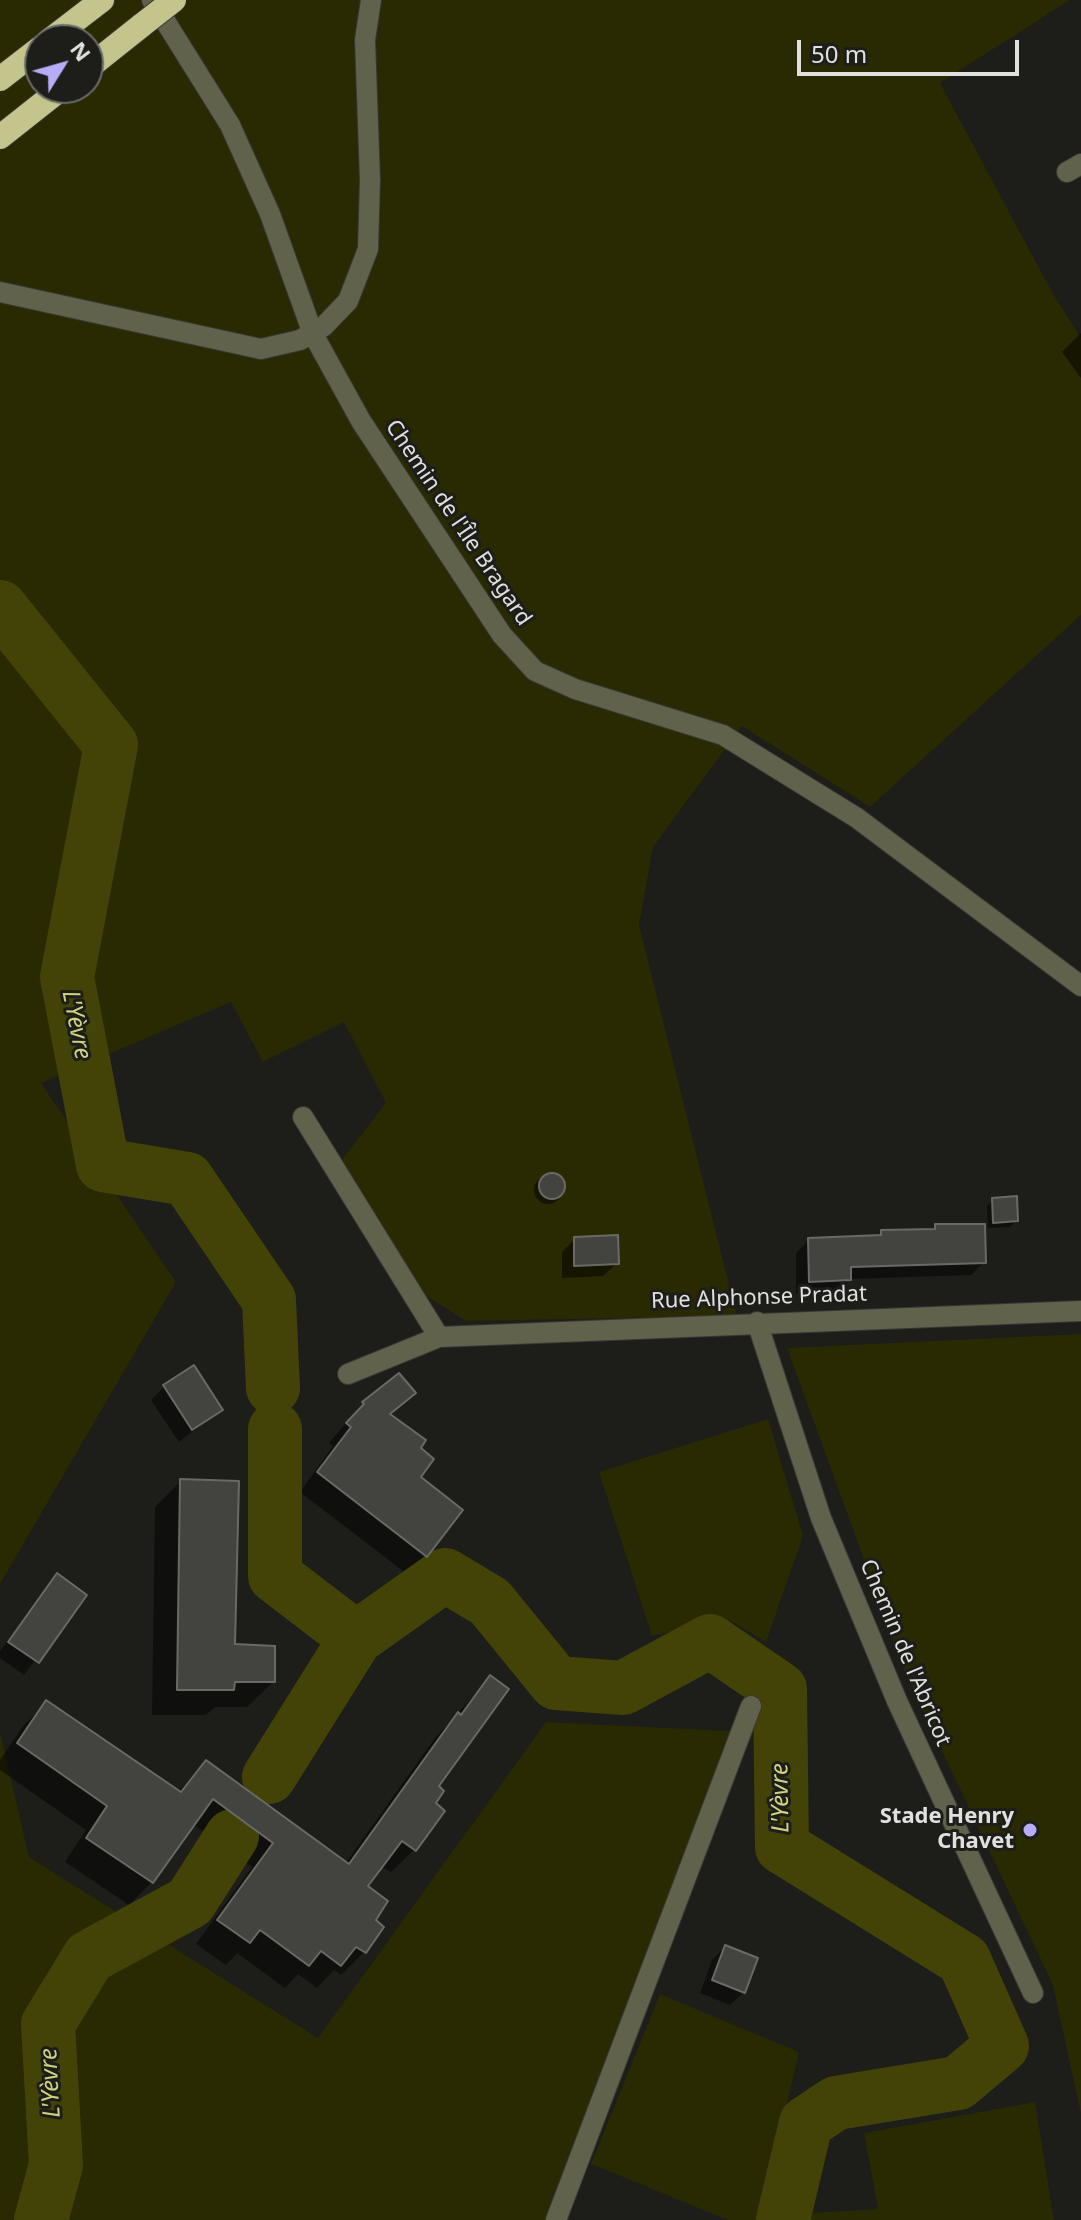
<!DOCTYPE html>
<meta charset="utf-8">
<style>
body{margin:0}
#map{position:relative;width:1081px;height:2220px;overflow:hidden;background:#1d1d1a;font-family:"Noto Sans",sans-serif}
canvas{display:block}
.north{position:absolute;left:24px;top:24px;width:80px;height:80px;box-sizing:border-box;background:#1d1d1a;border:2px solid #6b6b68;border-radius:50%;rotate:53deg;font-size:22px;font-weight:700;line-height:32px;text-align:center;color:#e0e0de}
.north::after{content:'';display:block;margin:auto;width:28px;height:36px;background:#b6acf8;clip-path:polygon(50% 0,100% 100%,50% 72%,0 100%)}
.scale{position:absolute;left:797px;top:40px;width:222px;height:36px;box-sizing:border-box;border:4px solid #e0e0de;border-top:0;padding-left:10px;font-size:24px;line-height:28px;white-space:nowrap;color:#e0e0de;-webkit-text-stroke:6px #1d1d1a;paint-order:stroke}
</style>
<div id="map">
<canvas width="1081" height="2220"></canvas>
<div class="north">N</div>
<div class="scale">50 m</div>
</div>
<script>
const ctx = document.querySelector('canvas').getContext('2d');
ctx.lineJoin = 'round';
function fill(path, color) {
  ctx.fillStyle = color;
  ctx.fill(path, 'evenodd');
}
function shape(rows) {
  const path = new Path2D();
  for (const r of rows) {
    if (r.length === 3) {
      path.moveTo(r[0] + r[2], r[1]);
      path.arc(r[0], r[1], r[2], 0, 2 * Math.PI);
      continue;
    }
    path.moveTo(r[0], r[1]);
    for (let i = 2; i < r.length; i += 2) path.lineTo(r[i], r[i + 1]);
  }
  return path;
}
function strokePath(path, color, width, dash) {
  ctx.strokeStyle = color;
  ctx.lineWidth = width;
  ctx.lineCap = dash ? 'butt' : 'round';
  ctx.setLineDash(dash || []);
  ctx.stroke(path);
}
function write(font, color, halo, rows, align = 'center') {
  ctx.font = font + ' "Noto Sans",sans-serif';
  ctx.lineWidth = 6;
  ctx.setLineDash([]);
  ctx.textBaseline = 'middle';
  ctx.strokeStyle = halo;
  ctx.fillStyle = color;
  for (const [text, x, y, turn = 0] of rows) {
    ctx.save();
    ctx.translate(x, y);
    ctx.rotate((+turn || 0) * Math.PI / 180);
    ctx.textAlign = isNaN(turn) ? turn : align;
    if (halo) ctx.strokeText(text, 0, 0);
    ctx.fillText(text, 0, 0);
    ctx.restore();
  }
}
fill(shape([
 [0,0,1070,0,940,83,1053,294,1081,338,1081,615,870,807,742,726,653,847,639,925,737,1316,466,1321,412,1287,340,1162,386,1103,344,1022,263,1062,231,1002,41,1083,176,1282,0,1584],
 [40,40,88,40,88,88,40,88],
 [1081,1334,1081,2114,1053,1985,906,1675,787,1348],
 [768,1419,803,1536,766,1642,729,1620,652,1636,599,1472],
 [546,1722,749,1732,560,2220,0,2220,0,1732,29,1857,318,2038],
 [660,1994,799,2052,760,2220,728,2220,591,2164],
 [1035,2102,1054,2220,810,2220,809,2213,878,2209,864,2133]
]), '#292902');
fill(shape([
 [1081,333,1081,378,1062,352],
 [548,1190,14],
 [993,1200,1016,1221,1010,1227,988,1228,987,1206],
 [935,1226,984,1262,971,1275,849,1279,836,1292,796,1294,796,1253,809,1240,876,1238,882,1232,931,1231],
 [575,1239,617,1263,603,1276,562,1278,562,1252],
 [164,1387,221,1409,179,1442,151,1400],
 [413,1393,390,1416,418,1449,426,1555,407,1574,300,1492,333,1446,329,1443,363,1403],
 [181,1481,233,1646,273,1682,247,1707,215,1707,206,1715,152,1715,155,1507],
 [57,1576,84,1595,24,1675,0,1658,0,1651],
 [490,1678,436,1786,433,1804,415,1849,391,1872,381,1866,365,1886,373,1920,364,1952,341,1975,334,1970,317,1988,298,1974,285,1988,237,1953,226,1965,196,1944,252,1867,193,1824,152,1882,129,1905,65,1862,86,1830,0,1770,0,1760,23,1726,46,1703,177,1793,206,1762,345,1864,435,1738],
 [725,1947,744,1992,730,2005,700,1993,712,1960]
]), '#0007');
strokePath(shape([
 [0,607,111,745,67,977,103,1165,187,1179,269,1300,273,1388],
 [275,1429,275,1576,356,1638],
 [269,1777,356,1638,445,1575,490,1602,556,1683,623,1688,710,1641,780,1689,782,1847,964,1960,1002,2046,958,2083,836,2103,806,2123,783,2220],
 [41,2220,56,2165,48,2024,89,1957,190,1902,232,1836]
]), '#434308', 54);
const building = shape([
 [552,1186,13],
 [1017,1196,1018,1221,993,1223,992,1198,1017,1196],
 [935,1224,985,1224,986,1263,851,1267,851,1280,809,1282,808,1238,881,1235,881,1230,935,1229,935,1224],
 [618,1235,619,1264,574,1266,574,1237,618,1235],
 [194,1365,223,1410,192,1430,163,1385,194,1365],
 [399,1373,416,1393,390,1414,426,1440,421,1448,434,1459,421,1477,463,1510,427,1557,317,1472,351,1427,346,1423,364,1404,362,1402,399,1373],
 [180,1479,239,1481,235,1644,275,1646,275,1682,235,1682,234,1690,177,1690,180,1479],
 [57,1573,87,1595,39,1663,8,1642,57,1573],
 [490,1675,509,1689,439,1786,444,1791,436,1803,445,1811,416,1851,402,1841,368,1886,388,1901,376,1920,384,1927,366,1953,356,1947,341,1966,321,1951,309,1966,260,1930,250,1943,217,1920,273,1843,213,1799,153,1883,86,1838,107,1806,17,1743,46,1700,181,1792,206,1760,349,1864,458,1712,461,1715,490,1675],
 [725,1945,758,1958,745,1993,712,1980,725,1945]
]);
fill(building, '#43433f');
strokePath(building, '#696966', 2);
const minor = shape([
 [152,0,230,125,270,214,313,334,361,421,502,635,535,671,575,689,723,735,857,818,1081,986],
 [1067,172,1081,164],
 [0,292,261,349,300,340,324,326,348,301,368,249,370,180,365,40,371,0],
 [303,1117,439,1337],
 [757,1322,821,1518,897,1701,1033,1993],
 [348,1374,439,1337,1081,1311],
 [556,2220,751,1706]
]);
const motorway = shape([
 [50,40,102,0],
 [88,68,142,25],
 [0,79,40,48],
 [0,137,62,88]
]);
strokePath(minor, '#383835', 22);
strokePath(motorway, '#383835', 26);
strokePath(minor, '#61624c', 20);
strokePath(motorway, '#c3c58c', 24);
const motorwayBridge = shape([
 [142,25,174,0]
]);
strokePath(motorwayBridge, '#383835', 26, []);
strokePath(motorwayBridge, '#c3c58c', 24);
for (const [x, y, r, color] of [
 [1030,1830,8,"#b6acf8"]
]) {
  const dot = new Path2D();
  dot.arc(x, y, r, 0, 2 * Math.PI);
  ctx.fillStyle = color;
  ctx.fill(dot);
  strokePath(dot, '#1d1d1a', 3);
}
write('22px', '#e0e0de', '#1d1d1a', [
 ["Chemin de l'Île Bragard",458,523,56],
 ["Rue Alphonse Pradat",759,1298,-2],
 ["Chemin de l'Abricot",905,1653,67]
]);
write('bold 22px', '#e0e0de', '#1d1d1a', [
 ["Stade Henry",1014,1817],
 ["Chavet",1014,1842]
], 'right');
write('italic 24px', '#d0d27f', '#1d1d1a', [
 ["L'Yèvre",76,1025,79],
 ["L'Yèvre",781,1798,-91],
 ["L'Yèvre",51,2083,-93]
]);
</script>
